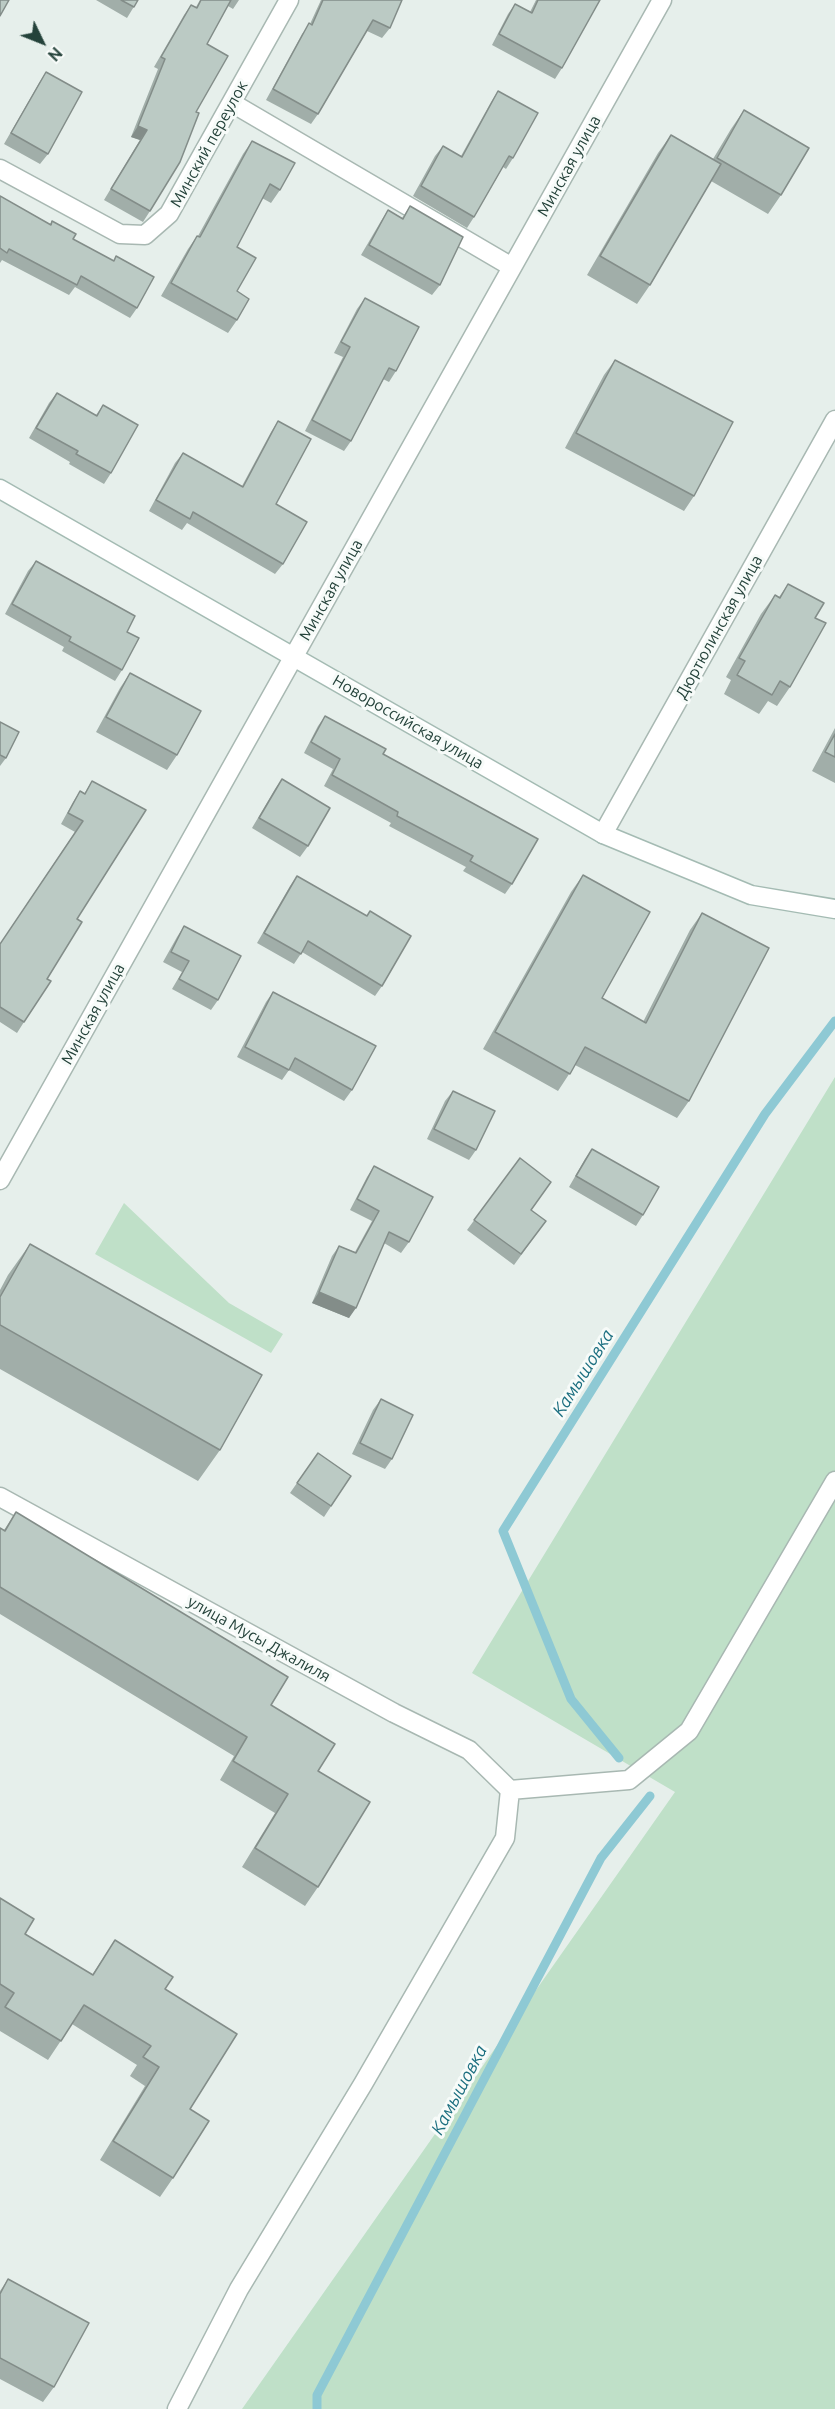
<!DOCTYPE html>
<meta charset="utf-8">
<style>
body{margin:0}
#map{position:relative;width:835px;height:2409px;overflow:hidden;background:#e6efeb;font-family:Ubuntu,sans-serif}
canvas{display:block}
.north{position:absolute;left:12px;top:12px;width:60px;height:60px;-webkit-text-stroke:4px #f7fbf9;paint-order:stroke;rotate:133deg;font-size:16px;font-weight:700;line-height:24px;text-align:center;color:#24423a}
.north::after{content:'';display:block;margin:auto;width:21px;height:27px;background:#24423a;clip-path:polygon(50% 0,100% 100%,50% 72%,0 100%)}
</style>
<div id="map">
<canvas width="835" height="2409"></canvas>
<div class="north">N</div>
</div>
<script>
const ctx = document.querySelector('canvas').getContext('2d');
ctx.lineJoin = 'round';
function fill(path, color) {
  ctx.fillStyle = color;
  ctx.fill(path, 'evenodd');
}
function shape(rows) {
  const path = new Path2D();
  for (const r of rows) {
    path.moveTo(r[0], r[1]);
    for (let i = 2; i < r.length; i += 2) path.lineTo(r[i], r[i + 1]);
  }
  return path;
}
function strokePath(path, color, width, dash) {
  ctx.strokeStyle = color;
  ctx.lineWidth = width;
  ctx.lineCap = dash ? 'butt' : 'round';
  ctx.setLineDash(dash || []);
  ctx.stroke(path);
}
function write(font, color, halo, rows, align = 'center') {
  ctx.font = font + ' Ubuntu,sans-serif';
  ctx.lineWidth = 6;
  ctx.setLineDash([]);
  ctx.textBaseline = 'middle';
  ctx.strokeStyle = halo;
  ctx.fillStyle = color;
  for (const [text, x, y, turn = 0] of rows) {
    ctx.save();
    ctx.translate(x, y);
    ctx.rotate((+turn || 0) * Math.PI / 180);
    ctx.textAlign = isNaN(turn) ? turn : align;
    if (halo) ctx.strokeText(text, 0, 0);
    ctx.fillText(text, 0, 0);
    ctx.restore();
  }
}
fill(shape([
 [835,1077,835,2409,242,2409,675,1792,472,1673],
 [124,1203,229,1303,283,1334,271,1353,95,1254]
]), '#bfe0c8');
strokePath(shape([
 [619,1758,571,1699,503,1531,765,1114,835,1021],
 [317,2409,317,2395,601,1858,650,1796]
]), '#8ec9d4', 9);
const street = shape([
 [232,103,512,267],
 [0,169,120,234,145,235,169,214,289,0],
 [603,834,835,420],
 [0,1180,662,0],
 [0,1497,394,1713,469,1750,510,1790],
 [510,1790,629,1780,689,1731,835,1481],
 [177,2409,239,2289,363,2084,505,1838,510,1790]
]);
const secondary = shape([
 [0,489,603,834,751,895,835,909]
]);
strokePath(street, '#a8b8b2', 21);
strokePath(secondary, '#a4bbb3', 21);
strokePath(street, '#fff', 18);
strokePath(secondary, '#fff', 18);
fill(shape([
 [96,0,138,0,127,18],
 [200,0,239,0,233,9,228,6,207,44,196,112,150,211,143,222,104,200,140,140,131,137,158,69,154,67,184,15,191,5,196,7],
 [321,0,402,0,390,28,382,38,367,31,318,114,311,124,266,100,302,34,310,24],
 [536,0,600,0,562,68,555,79,492,45,508,14,515,4,530,12],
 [46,72,48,154,40,164,4,144,39,83],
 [498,91,513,158,506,169,503,167,474,217,467,228,413,196,435,156,443,146,461,156,491,102],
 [744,110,781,195,768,214,711,181,650,285,637,304,587,275,658,153,671,135,713,159,731,129],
 [252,141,280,190,271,203,262,198,237,247,237,320,228,333,161,296,188,249,197,236,198,236,243,154],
 [0,196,50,224,52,221,73,239,113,261,116,256,137,308,130,318,75,287,69,295,2,260,0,263],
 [410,206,440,285,432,295,361,255,381,221,388,210,402,218],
 [365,298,396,371,389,382,383,379,351,441,344,451,305,431,343,357,334,353,357,309],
 [615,360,694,496,684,511,565,448,604,375],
 [57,393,96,415,103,405,111,473,104,484,69,464,70,462,29,438,49,403],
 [278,421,276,504,283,564,275,574,187,523,182,530,149,511,175,463,183,453,242,486,271,432],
 [36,561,127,632,122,670,115,681,62,651,64,647,5,614,28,571],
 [788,584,815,618,790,687,777,706,768,701,759,714,724,694,731,680,726,677,761,614,775,595,779,597],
 [130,673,177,755,167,770,96,732,120,688],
 [325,716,383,754,512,884,505,894,463,871,466,867,389,826,391,823,324,786,333,769,304,753,318,726],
 [0,722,6,758,0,766],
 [835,728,835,783,812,771],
 [282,779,308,846,300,857,252,828,275,789],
 [92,781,77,919,47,979,24,1022,17,1033,0,1022,0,944,75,832,61,824,73,802,80,791,84,794],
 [583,875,602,998,643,1022,690,930,702,913,689,1101,677,1118,575,1065,558,1091,483,1049,571,892],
 [297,876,382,986,375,996,302,952,294,964,257,943,290,886],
 [184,926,218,1000,211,1010,172,989,182,972,163,962,177,937],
 [273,992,352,1090,344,1101,289,1070,282,1080,237,1057,266,1002],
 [453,1091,476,1150,469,1160,427,1139,445,1101],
 [592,1149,643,1215,636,1226,569,1187,585,1159],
 [520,1158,531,1210,546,1221,514,1265,467,1230],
 [374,1166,409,1242,401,1253,384,1243,349,1318,312,1303,332,1256,339,1246,355,1252,372,1221,350,1210,367,1177],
 [30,1244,220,1450,198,1481,0,1369,0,1290,8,1275],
 [381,1399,392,1459,385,1469,352,1454,373,1410],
 [318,1453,351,1476,324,1517,290,1493],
 [16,1512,271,1705,318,1771,318,1887,305,1906,242,1867,275,1813,220,1780,234,1756,0,1614,0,1528,4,1530],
 [0,1898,25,1934,92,1975,115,1940,165,1989,190,2109,173,2178,160,2197,100,2160,145,2086,130,2076,137,2065,72,2024,48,2060,0,2031],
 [8,2279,54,2387,43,2402,0,2379,0,2291]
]), '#a1aea9');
fill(shape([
 [138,126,147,130,140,140,131,137],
 [319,1292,356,1308,349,1318,312,1303]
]), '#838d89');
const building = shape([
 [0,0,9,0,0,16,0,0],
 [121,0,138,0,134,7,121,0],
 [201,0,231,0,207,44,228,56,196,112,199,113,180,162,150,211,111,189,147,130,138,126,165,59,161,57,191,5,197,8,201,0],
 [323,0,402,0,390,28,373,20,318,114,273,89,309,23,312,25,323,0],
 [538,0,600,0,562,68,499,34,515,4,532,13,538,0],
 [46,72,82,92,48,154,11,133,46,72],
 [498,91,538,113,513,158,509,156,474,217,421,186,443,146,462,157,498,91],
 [744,110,809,148,781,195,717,158,744,110],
 [671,135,721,164,650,285,600,256,671,135],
 [252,141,295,163,280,190,270,184,237,247,256,258,237,291,249,299,237,320,171,283,197,236,200,237,252,141],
 [0,196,51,225,52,221,76,234,73,239,114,261,116,256,154,277,137,308,81,276,77,285,9,249,7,253,0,248,0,196],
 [410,206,463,237,440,285,369,245,388,210,403,219,410,206],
 [365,298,419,327,396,371,389,368,351,441,312,420,350,347,341,342,365,298],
 [615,360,733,422,694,496,576,433,615,360],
 [57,393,97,416,103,405,138,425,111,473,76,454,78,451,36,428,57,393],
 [278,421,311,439,276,504,307,522,283,564,193,512,190,519,156,500,183,453,243,487,278,421],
 [36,561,135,616,127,632,139,638,122,670,69,641,71,637,12,604,36,561],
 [788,584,824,603,815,618,826,623,790,687,780,681,772,695,737,675,745,661,739,658,775,595,780,598,788,584],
 [130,673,201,711,177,755,106,717,130,673],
 [325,716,386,749,383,754,538,839,512,884,470,861,473,856,397,816,398,812,332,775,340,759,311,742,325,716],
 [0,722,19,732,6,758,0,755,0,722],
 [835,734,835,757,825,752,835,734],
 [282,779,330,808,308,846,259,818,282,779],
 [92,781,146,810,77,919,82,922,47,979,51,981,24,1022,0,1007,0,944,83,821,68,813,80,791,85,794,92,781],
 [583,875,650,912,602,998,646,1023,702,913,769,948,689,1101,585,1047,570,1074,495,1032,583,875],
 [297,876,367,916,370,911,411,936,382,986,308,941,301,954,264,933,297,876],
 [184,926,241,956,218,1000,179,979,189,961,171,952,184,926],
 [273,992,376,1046,352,1090,295,1058,289,1070,245,1047,273,992],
 [453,1091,495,1111,476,1150,434,1129,453,1091],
 [592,1149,659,1187,643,1215,576,1176,592,1149],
 [520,1158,551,1182,531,1210,546,1221,521,1254,474,1220,520,1158],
 [374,1166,433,1197,409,1242,389,1232,356,1308,319,1292,339,1246,356,1253,379,1211,357,1199,374,1166],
 [30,1244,262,1375,220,1450,0,1325,0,1297,30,1244],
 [381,1399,413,1415,392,1459,360,1443,381,1399],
 [318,1453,351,1476,331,1506,297,1483,318,1453],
 [16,1512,288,1677,271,1705,335,1744,318,1771,370,1802,318,1887,255,1848,288,1794,233,1761,247,1737,0,1587,0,1528,5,1531,16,1512],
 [0,1898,34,1919,25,1934,93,1975,115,1940,173,1977,165,1989,237,2034,190,2109,209,2121,173,2178,113,2141,159,2067,143,2057,151,2046,84,2005,61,2041,5,2007,14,1993,0,1984,0,1898],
 [8,2279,89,2323,54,2387,0,2358,0,2294,8,2279]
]);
fill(building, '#bbcac4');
strokePath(building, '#838d89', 1.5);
write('16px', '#24423a', '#f7fbf9', [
 ["Минский переулок",209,144,-61],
 ["Минская улица",569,166,-61],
 ["Минская улица",331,590,-61],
 ["Дюртюлинская улица",719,627,-61],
 ["Новороссийская улица",408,722,30],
 ["Минская улица",93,1014,-61],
 ["улица Мусы Джалиля",259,1639,29]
]);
write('italic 18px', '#1c6f80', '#f7fbf9', [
 ["Камышовка",583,1373,-58],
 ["Камышовка",459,2090,-62]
]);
</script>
